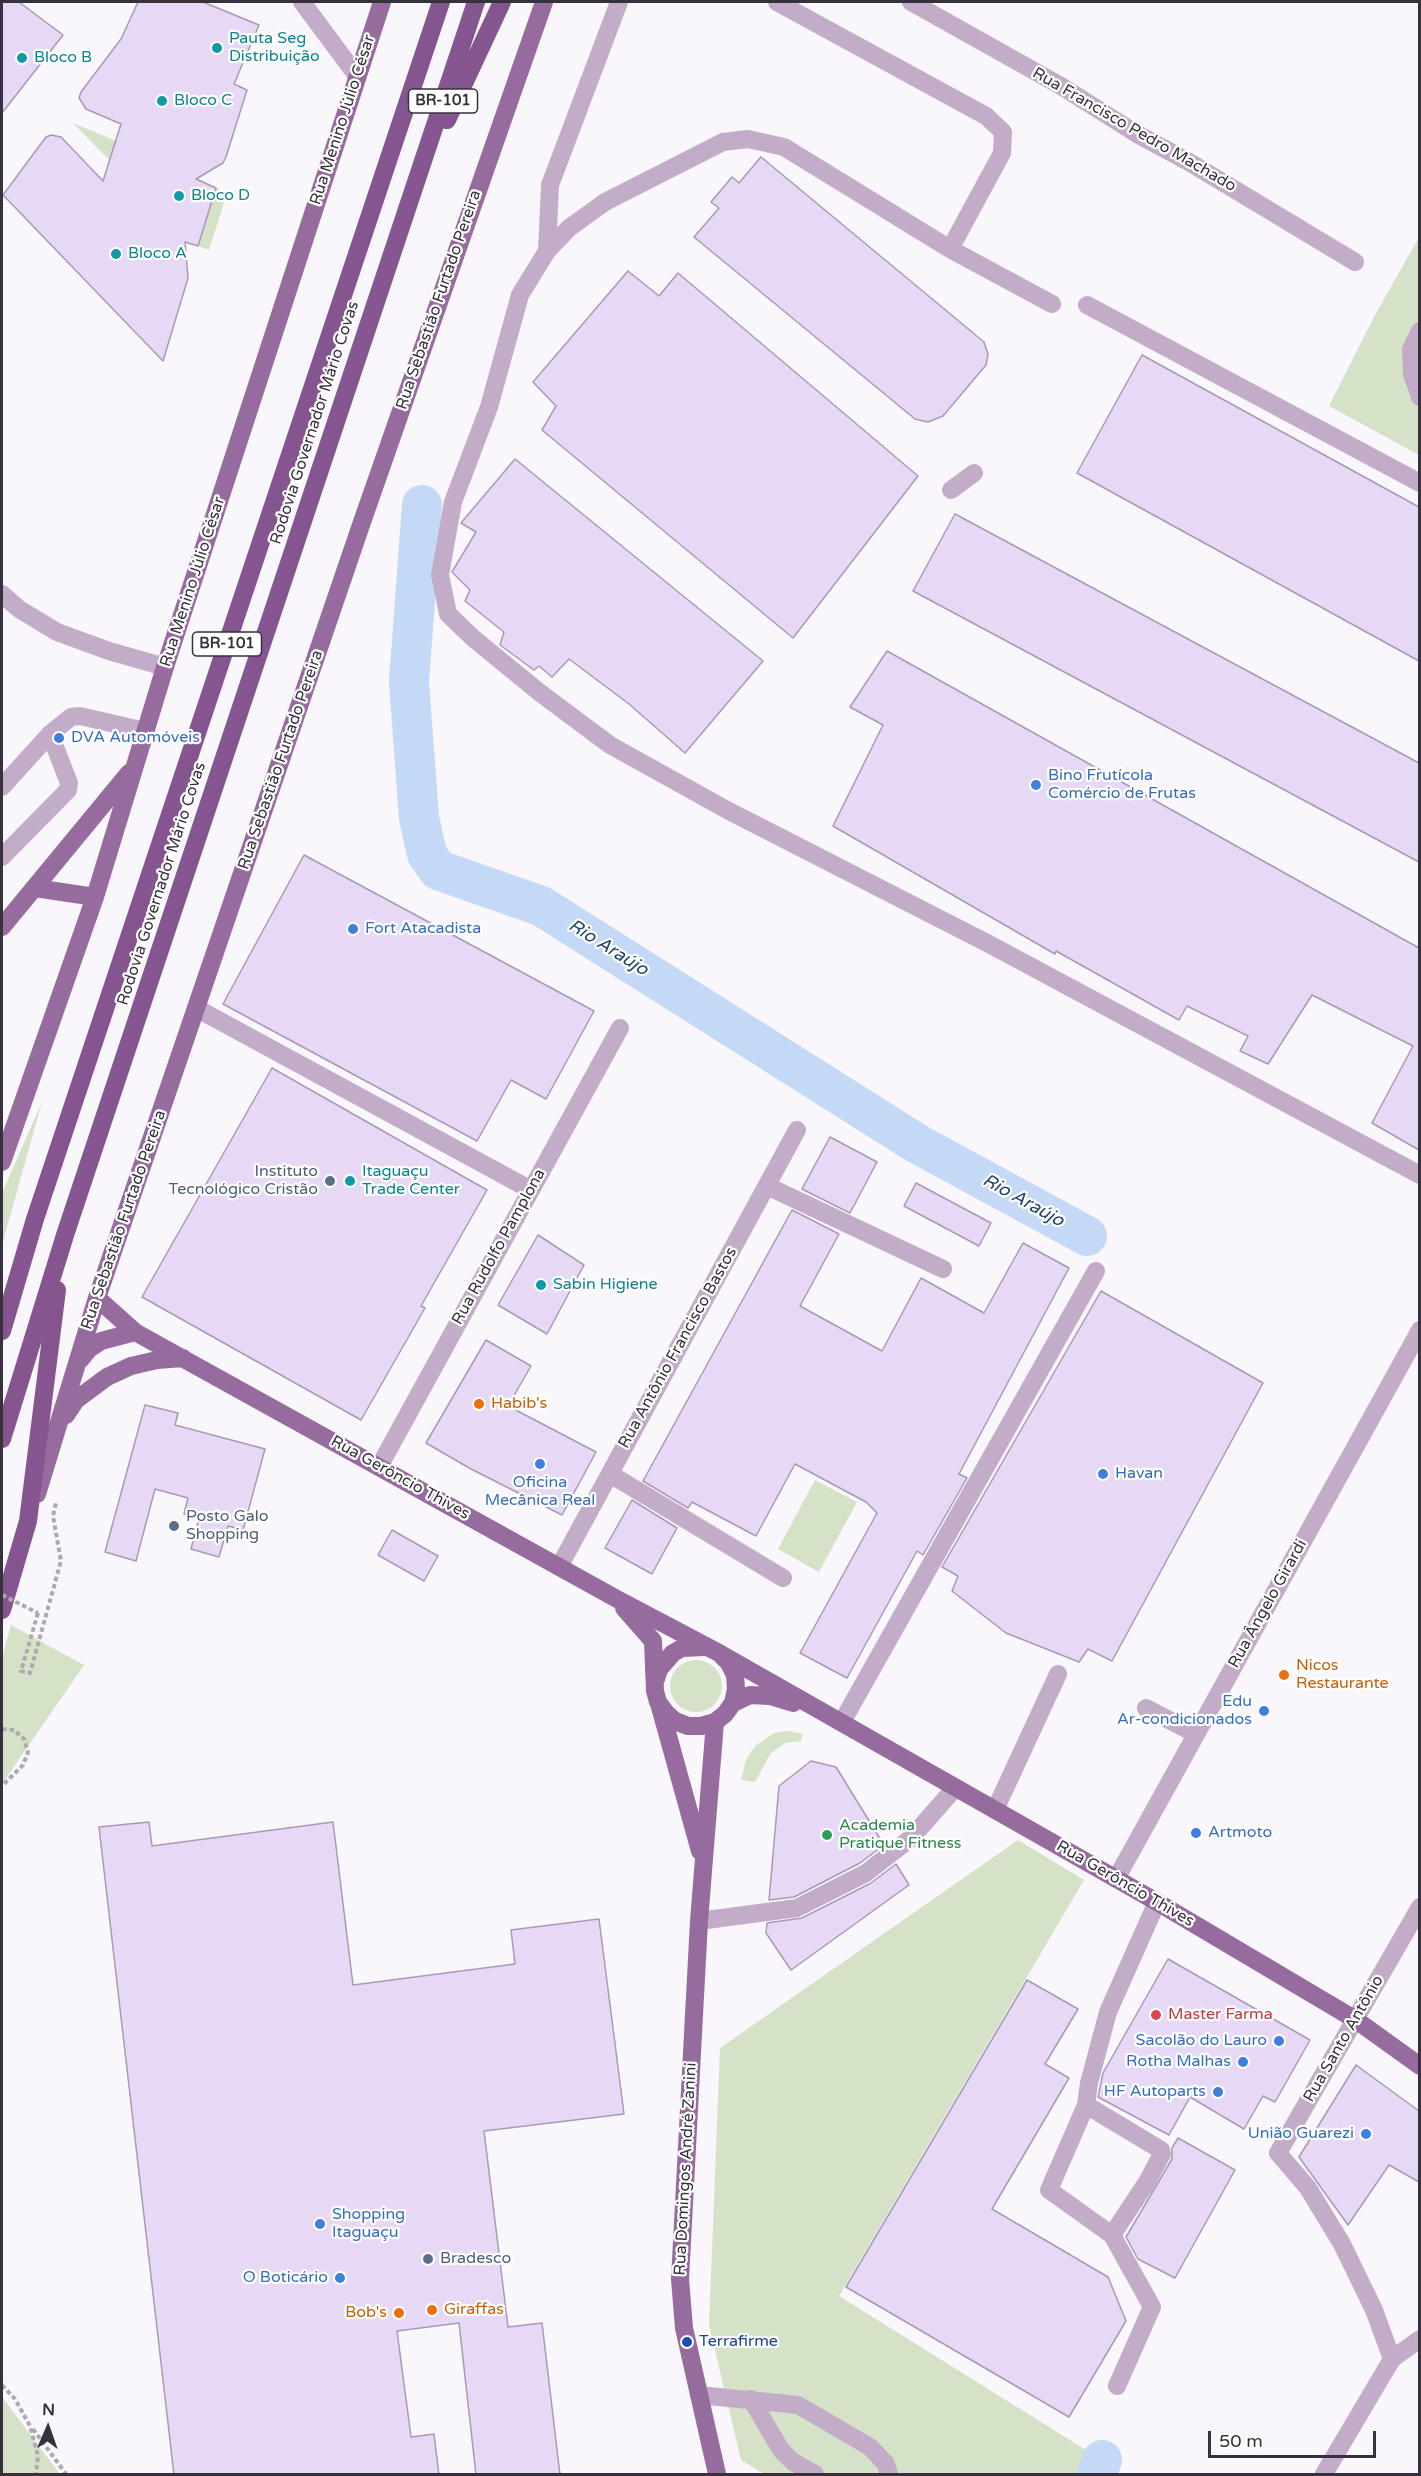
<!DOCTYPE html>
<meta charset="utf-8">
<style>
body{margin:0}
#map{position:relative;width:1421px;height:2476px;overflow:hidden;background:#f9f6fc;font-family:"Varela Round",sans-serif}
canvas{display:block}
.frame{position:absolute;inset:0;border:3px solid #36313c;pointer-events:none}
.north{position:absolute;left:18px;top:2398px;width:60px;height:60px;-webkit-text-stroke:4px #fff;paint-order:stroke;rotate:2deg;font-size:16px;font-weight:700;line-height:24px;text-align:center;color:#36313c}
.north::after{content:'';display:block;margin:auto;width:21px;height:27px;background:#36313c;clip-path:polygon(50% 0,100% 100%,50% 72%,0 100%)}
.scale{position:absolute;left:1208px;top:2431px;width:168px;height:27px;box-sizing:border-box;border:3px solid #36313c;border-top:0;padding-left:8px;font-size:18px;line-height:21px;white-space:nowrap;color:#36313c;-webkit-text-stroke:4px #fff;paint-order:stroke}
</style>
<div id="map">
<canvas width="1421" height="2476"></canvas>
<div class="frame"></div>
<div class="north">N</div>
<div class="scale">50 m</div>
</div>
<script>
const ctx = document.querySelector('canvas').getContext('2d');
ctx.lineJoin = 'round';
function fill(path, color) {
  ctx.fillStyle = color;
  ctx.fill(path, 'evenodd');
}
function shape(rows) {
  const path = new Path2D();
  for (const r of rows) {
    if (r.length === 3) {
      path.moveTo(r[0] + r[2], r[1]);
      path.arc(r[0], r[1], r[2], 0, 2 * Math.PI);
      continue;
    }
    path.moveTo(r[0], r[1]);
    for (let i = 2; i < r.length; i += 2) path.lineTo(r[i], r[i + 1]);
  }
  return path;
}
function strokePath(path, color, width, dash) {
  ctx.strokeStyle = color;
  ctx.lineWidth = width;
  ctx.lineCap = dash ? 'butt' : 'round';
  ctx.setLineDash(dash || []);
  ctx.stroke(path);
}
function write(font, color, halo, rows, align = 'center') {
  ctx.font = font + ' "Varela Round",sans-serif';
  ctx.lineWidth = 4.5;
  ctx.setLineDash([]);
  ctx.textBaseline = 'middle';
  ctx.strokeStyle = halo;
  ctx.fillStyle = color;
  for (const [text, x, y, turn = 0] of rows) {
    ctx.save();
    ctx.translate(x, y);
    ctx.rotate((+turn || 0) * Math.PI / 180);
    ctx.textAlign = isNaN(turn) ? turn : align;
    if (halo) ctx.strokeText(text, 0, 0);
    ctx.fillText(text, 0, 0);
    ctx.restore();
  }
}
fill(shape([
 [73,123,116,141,110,161],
 [216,188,227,193,209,250,198,246],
 [1419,237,1419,455,1329,406,1374,317],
 [42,1102,2,1245,2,1193],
 [815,1480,857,1502,819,1572,778,1549],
 [11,1625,84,1665,2,1784,2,1658],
 [696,1686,26],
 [788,1731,803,1734,801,1741,785,1743,771,1753,755,1782,741,1780,746,1760,755,1746,774,1733],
 [1018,1840,1084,1880,839,2296,1102,2460,1097,2474,764,2474,741,2460,709,2325,720,2048],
 [2,2397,60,2474,2,2474]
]), '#d5e2c7');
strokePath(shape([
 [422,505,409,682,419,818,427,854,438,870,541,906,916,1143,1087,1236],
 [1097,2474,1102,2460]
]), '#c3d9f5', 40);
const building = shape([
 [2,2,19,2,63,35,2,113,2,2],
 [138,2,203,2,259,25,234,84,247,90,226,157,223,163,196,179,216,188,198,246,185,242,188,278,163,361,3,195,46,137,51,135,61,137,103,181,121,124,86,109,79,98,81,92,121,39,138,2],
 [761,157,984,342,988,354,986,365,943,416,928,422,915,419,694,237,719,208,711,202,732,177,739,183,761,157],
 [628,271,659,296,678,273,918,476,793,638,542,430,556,406,533,382,628,271],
 [1142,355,1419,507,1419,661,1077,473,1142,355],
 [515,459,763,661,685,753,629,704,569,659,552,677,539,666,534,670,500,645,504,632,465,601,470,590,452,572,476,532,461,523,515,459],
 [955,514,1419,763,1419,862,913,591,955,514],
 [887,651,1419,948,1419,1150,1372,1123,1413,1046,1312,995,1268,1064,1240,1051,1248,1036,1187,1006,1179,1020,1056,951,1055,954,833,826,883,725,850,707,887,651],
 [304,855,594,1011,546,1099,511,1080,477,1141,223,1004,304,855],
 [272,1068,487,1190,421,1306,425,1308,361,1420,142,1297,272,1068],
 [830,1137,877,1162,850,1213,802,1189,830,1137],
 [916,1183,991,1223,979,1246,904,1206,916,1183],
 [792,1210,839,1234,800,1306,882,1351,921,1278,984,1313,1023,1243,1069,1268,959,1474,967,1478,923,1555,917,1551,847,1678,800,1653,877,1513,866,1502,795,1464,756,1536,692,1502,688,1508,643,1481,792,1210],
 [538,1235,584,1265,547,1334,498,1305,538,1235],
 [1101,1291,1263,1383,1112,1661,1088,1649,1079,1662,1006,1633,952,1591,958,1576,942,1567,1101,1291],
 [486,1340,531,1366,508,1406,596,1452,562,1515,471,1469,426,1443,486,1340],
 [145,1405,178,1413,175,1425,265,1449,243,1530,228,1526,219,1557,191,1549,199,1518,184,1514,188,1498,155,1489,136,1561,105,1552,145,1405],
 [632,1500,677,1528,652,1574,605,1548,632,1500],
 [392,1530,438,1556,424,1581,378,1555,392,1530],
 [811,1761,836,1767,884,1845,860,1863,794,1897,769,1900,779,1786,811,1761],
 [149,1822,152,1846,333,1822,353,1985,515,1964,511,1930,599,1919,624,2114,484,2131,508,2327,542,2323,560,2475,476,2475,459,2323,397,2331,411,2437,434,2434,439,2475,174,2475,99,1827,149,1822],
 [896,1864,909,1885,791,1970,766,1933,767,1923,802,1918,871,1883,896,1864],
 [1168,1959,1310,2040,1275,2102,1263,2096,1244,2129,1190,2097,1169,2135,1098,2097,1103,2073,1168,1959],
 [1027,1980,1078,2009,1045,2064,1069,2078,992,2209,1108,2277,1126,2321,1069,2417,846,2287,1027,1980],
 [1356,2065,1419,2111,1419,2182,1389,2165,1348,2225,1299,2157,1356,2065],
 [1178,2138,1235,2170,1175,2278,1138,2259,1126,2237,1172,2159,1172,2148,1178,2138]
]);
fill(building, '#e7d9f6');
strokePath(building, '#a79ab5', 1.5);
strokePath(shape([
 [38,1613,21,1671,30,1673,61,1561,53,1516,56,1503],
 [2,1729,14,1730,24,1739,28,1752,23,1765,2,1786],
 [2,2385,15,2399,30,2426,38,2456,36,2474],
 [33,2429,66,2474]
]), '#aca9b1', 4, [4.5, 3]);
strokePath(shape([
 [302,2,357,76],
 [777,2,986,116,1003,132,1002,153,950,249],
 [911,2,1061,86,1137,134,1189,162,1355,262],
 [547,251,550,185,619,2],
 [1052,304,950,249,784,147,748,139,723,142,605,202,569,228,547,251,520,295,489,407,453,502,440,575,448,614,473,638,539,692,610,745,727,810,989,944,1420,1175],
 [1087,305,1420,483],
 [1420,331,1411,349,1412,374,1420,397],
 [951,490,974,473],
 [2,594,19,609,57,632,109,651,165,667],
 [2,787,50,734,71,717,80,716,145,731],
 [2,857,68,790,69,783,50,734],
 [196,1008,531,1190],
 [767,1186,943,1269],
 [379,1467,620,1028],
 [610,1474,783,1578],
 [559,1567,797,1130],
 [1146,1708,1196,1734],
 [842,1722,1096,1271],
 [995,1810,1058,1674],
 [1116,1879,1420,1330],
 [699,1921,797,1908,866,1873,911,1838,955,1788],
 [1086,2105,1161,2150,1162,2154,1147,2182,1112,2235,1049,2190,1086,2105,1089,2083,1108,2012,1157,1902],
 [1112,2235,1152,2307,1117,2386],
 [1392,2359,1374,2310,1342,2244,1308,2188,1278,2153,1420,1907],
 [699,2395,798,2405,870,2447,886,2464,889,2474],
 [751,2399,781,2450,793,2462,815,2474],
 [1324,2474,1392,2359,1420,2339]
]), '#c3acc8', 18);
strokePath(shape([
 [35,888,95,897],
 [2,927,129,773],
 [2,1162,95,897,165,667,382,2],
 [97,1298,135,1332,617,1599,719,1653,1157,1902,1356,2020,1420,2066],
 [80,1360,89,1349,101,1341,135,1332],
 [66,1415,76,1400,107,1377,131,1366,157,1360,183,1358],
 [37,1494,97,1298,196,1008,362,522,544,2],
 [624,1608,653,1641,655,1691,658,1702,666,1713,675,1721,688,1726,701,1726,715,1722,725,1714,733,1703,736,1689,735,1675,729,1663,722,1656],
 [656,1679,659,1669,673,1653,682,1648,704,1647],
 [733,1703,750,1695,770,1696,793,1703],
 [660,1707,700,1851],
 [715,1722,699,1921,680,2279,684,2328,717,2474]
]), '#966c9f', 18);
strokePath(shape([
 [447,120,502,2],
 [2,1331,35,1219,441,2],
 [2,1439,66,1232,476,2],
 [2,1610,28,1521,57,1290]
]), '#85558f', 18);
strokePath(shape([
 [2,1595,38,1613]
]), '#aca9b1', 4, [4.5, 3]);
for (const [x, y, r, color] of [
 [217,48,6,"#0f9aa8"],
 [22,58,6,"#0f9aa8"],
 [162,101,6,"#0f9aa8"],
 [179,196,6,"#0f9aa8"],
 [116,254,6,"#0f9aa8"],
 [59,738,6,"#3f7fe0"],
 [1036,785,6,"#3f7fe0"],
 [353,929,6,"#3f7fe0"],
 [330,1181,6,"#5c6f8a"],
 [350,1181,6,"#0f9aa8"],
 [541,1285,6,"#0f9aa8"],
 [479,1404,6,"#e8710a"],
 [540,1464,6,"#3f7fe0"],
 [1103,1474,6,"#3f7fe0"],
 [174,1526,6,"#5c6f8a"],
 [1284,1675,6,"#e8710a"],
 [1264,1711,6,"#3f7fe0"],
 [1196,1833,6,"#3f7fe0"],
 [827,1835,6,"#2e9e5b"],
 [1156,2015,6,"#e0444e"],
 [1279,2041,6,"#3f7fe0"],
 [1243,2062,6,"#3f7fe0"],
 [1218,2092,6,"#3f7fe0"],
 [1366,2134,6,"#3f7fe0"],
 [320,2224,6,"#3f7fe0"],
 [428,2259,6,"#5c6f8a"],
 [340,2278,6,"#3f7fe0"],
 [432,2310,6,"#e8710a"],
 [399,2313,6,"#e8710a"],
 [687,2342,6,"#1a4fb4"]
]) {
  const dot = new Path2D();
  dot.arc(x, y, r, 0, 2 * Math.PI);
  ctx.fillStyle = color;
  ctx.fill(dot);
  strokePath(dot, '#fff', 2);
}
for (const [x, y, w] of [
 [443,101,69],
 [227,644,69]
]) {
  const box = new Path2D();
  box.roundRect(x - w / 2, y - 12, w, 24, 4.5);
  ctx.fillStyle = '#fff';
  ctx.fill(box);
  strokePath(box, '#36313c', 1.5);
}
write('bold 15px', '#36313c', null, [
 ["BR-101",443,101],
 ["BR-101",227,644]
]);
write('16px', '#0d838f', '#fff', [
 ["Pauta Seg",229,39],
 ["Distribuição",229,57],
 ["Bloco B",34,58],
 ["Bloco C",174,101],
 ["Bloco D",191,196],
 ["Bloco A",128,254],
 ["Itaguaçu",362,1172],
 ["Trade Center",362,1190],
 ["Sabin Higiene",553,1285]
], 'left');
write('16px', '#36313c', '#fff', [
 ["Rua Menino Júlio César",343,120,-72],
 ["Rua Francisco Pedro Machado",1134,130,30],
 ["Rua Sebastião Furtado Pereira",439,300,-71],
 ["Rodovia Governador Mário Covas",315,423,-72],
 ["Rua Menino Júlio César",193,582,-72],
 ["Rua Sebastião Furtado Pereira",281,760,-71],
 ["Rodovia Governador Mário Covas",162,884,-72],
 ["Rua Sebastião Furtado Pereira",124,1220,-71],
 ["Rua Rudolfo Pamplona",499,1247,-61],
 ["Rua Antônio Francisco Bastos",678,1348,-61],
 ["Rua Gerôncio Thives",400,1478,29],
 ["Rua Ângelo Girardi",1268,1604,-61],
 ["Rua Gerôncio Thives",1125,1884,30],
 ["Rua Santo Antônio",1344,2039,-60],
 ["Rua Domingos André Zanini",686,2169,-87]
]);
write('16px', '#366cbe', '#fff', [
 ["DVA Automóveis",71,738],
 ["Bino Frutícola",1048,776],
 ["Comércio de Frutas",1048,794],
 ["Fort Atacadista",365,929],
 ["Havan",1115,1474],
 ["Oficina",540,1483,"center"],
 ["Mecânica Real",540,1501,"center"],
 ["Edu",1252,1702,"right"],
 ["Ar-condicionados",1252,1720,"right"],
 ["Artmoto",1208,1833],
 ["Sacolão do Lauro",1267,2041,"right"],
 ["Rotha Malhas",1231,2062,"right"],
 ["HF Autoparts",1206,2092,"right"],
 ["União Guarezi",1354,2134,"right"],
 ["Shopping",332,2215],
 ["Itaguaçu",332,2233],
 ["O Boticário",328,2278,"right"]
], 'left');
write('16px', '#4e5e75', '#fff', [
 ["Instituto",318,1172,"right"],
 ["Tecnológico Cristão",318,1190,"right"],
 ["Posto Galo",186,1517],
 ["Shopping",186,1535],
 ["Bradesco",440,2259]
], 'left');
write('16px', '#c56008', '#fff', [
 ["Habib's",491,1404],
 ["Nicos",1296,1666],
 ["Restaurante",1296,1684],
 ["Giraffas",444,2310],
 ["Bob's",387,2313,"right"]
], 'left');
write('16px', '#27864d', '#fff', [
 ["Academia",839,1826],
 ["Pratique Fitness",839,1844]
], 'left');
write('16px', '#be3a42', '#fff', [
 ["Master Farma",1168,2015]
], 'left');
write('16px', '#164399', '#fff', [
 ["Terrafirme",699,2342]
], 'left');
write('italic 18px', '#24446a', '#fff', [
 ["Rio Araújo",608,948,32],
 ["Rio Araújo",1023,1201,29]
]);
</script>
